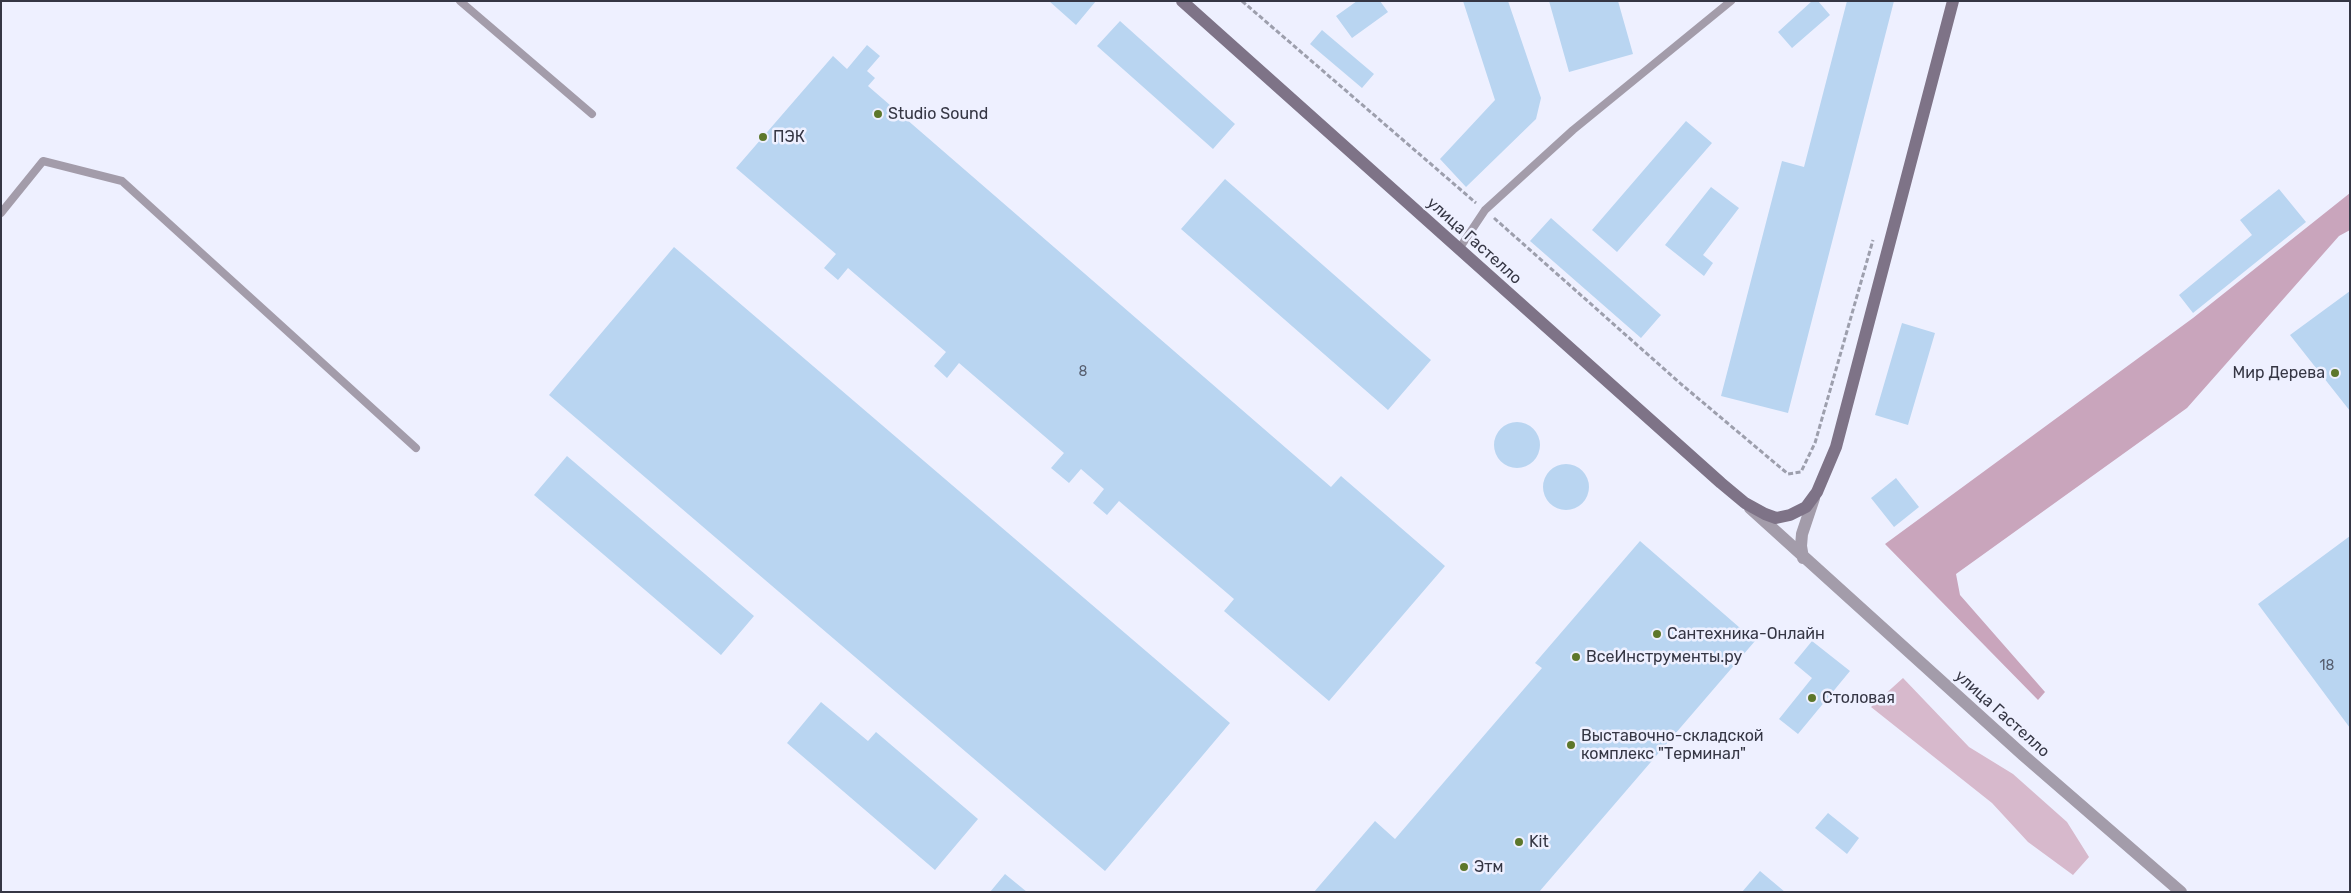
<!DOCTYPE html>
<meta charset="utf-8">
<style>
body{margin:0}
#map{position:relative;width:2351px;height:893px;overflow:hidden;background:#eef0ff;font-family:Rubik,sans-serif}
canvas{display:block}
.frame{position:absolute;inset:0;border:2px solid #353644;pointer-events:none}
</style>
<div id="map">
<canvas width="2351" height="893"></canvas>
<div class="frame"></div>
</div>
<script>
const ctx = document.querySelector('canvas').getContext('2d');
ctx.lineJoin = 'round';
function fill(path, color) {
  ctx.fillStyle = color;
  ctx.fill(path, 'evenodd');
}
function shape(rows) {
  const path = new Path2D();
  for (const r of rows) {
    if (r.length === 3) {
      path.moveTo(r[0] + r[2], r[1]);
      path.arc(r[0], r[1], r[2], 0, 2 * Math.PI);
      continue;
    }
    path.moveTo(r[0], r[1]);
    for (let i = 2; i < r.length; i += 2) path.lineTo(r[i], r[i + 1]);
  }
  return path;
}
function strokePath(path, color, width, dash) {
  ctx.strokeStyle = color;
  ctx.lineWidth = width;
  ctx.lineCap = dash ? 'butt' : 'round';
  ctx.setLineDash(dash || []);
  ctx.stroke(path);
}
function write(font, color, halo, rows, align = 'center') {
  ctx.font = font + ' Rubik,sans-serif';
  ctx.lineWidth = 5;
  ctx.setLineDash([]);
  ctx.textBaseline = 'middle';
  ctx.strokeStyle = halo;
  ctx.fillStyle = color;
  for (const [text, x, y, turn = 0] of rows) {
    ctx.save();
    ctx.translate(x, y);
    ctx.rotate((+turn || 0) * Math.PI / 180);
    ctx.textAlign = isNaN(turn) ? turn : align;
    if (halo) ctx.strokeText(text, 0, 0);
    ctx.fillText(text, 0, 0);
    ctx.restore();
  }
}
fill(shape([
 [1903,678,1969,747,2013,774,2067,822,2089,857,2073,875,2028,842,1992,803,1871,707]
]), '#d7b9cc');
fill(shape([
 [2350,193,2350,230,2339,236,2187,408,1956,574,1960,595,2045,692,2038,700,1885,544,2193,318]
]), '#c9a5bc');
fill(shape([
 [1049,1,1096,1,1076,25],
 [1357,1,1380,1,1388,12,1352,38,1336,16],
 [1463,1,1508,1,1541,98,1536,119,1466,187,1440,159,1495,100],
 [1549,1,1618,1,1633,54,1569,72],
 [1812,1,1818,1,1830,15,1792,48,1778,32],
 [1847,1,1894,1,1788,413,1721,396,1782,161,1804,167],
 [1120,21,1235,124,1213,149,1097,46],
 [1322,30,1374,74,1362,88,1310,44],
 [867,45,880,56,867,71,875,78,868,86,1331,487,1341,476,1445,566,1329,701,1224,611,1234,599,1119,501,1107,515,1093,503,1104,489,1081,469,1069,483,1051,468,1064,453,959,363,947,378,934,366,946,352,848,268,838,280,824,268,836,254,736,168,833,56,847,69],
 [1686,121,1712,143,1617,252,1592,230],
 [1225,179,1431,360,1388,410,1181,229],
 [1711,187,1739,208,1703,255,1713,263,1704,276,1665,245],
 [2279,189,2306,222,2193,313,2179,295,2252,235,2240,220],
 [1551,218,1661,315,1641,338,1530,241],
 [674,247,1230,723,1105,871,549,395],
 [2350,291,2350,411,2290,335],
 [1902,323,1935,333,1908,425,1875,415],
 [1517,445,23],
 [567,456,754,616,721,655,534,495],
 [1566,487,23],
 [1896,478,1919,507,1894,527,1871,498],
 [2350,536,2350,728,2258,604],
 [1640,541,1755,641,1539,892,1314,892,1375,821,1395,839,1542,668,1535,663],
 [1812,641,1850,671,1798,734,1779,719,1812,678,1794,663],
 [821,702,868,741,876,732,978,819,935,870,787,743],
 [1828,813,1859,838,1847,854,1815,828],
 [1760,871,1785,892,1742,892],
 [1005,874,1027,892,990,892]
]), '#b9d5f1');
strokePath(shape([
 [1242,1,1476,203],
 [1494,218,1681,384,1788,474,1801,472,1815,443,1873,240]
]), '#9d9fad', 3, [5, 2.5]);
strokePath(shape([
 [460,1,592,114],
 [1,213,43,161,122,181,416,448],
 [1459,249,1485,210,1573,130,1731,1]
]), '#a39caa', 8);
strokePath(shape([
 [1750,508,2023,755,2181,892],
 [1803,558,1801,546,1802,534,1814,498]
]), '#a39caa', 12);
strokePath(shape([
 [1182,1,1721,483,1745,503,1765,514,1776,518,1790,515,1806,507,1817,492,1836,447,1953,1]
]), '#7e7387', 12);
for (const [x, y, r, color] of [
 [878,114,5,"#5d772b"],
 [763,137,5,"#5d772b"],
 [2335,373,5,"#5d772b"],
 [1657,634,5,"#5d772b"],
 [1576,657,5,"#5d772b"],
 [1812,698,5,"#5d772b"],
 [1571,745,5,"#5d772b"],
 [1519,842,5,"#5d772b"],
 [1464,867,5,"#5d772b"]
]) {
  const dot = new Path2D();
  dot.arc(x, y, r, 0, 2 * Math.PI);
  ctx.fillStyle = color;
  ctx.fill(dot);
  strokePath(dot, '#eef0ff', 2);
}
write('14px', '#565e6f', null, [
 ["8",1083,372],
 ["18",2327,666]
]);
write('16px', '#353644', '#eef0ff', [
 ["Studio Sound",888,114],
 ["ПЭК",773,137],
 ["Мир Дерева",2325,373,"right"],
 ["Сантехника-Онлайн",1667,634],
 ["ВсеИнструменты.ру",1586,657],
 ["Столовая",1822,698],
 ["Выставочно-складской",1581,736],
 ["комплекс \"Терминал\"",1581,754],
 ["Kit",1529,842],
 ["Этм",1474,867]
], 'left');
write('16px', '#353644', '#eef0ff', [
 ["улица Гастелло",1474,241,42],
 ["улица Гастелло",2002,714,42]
]);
</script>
